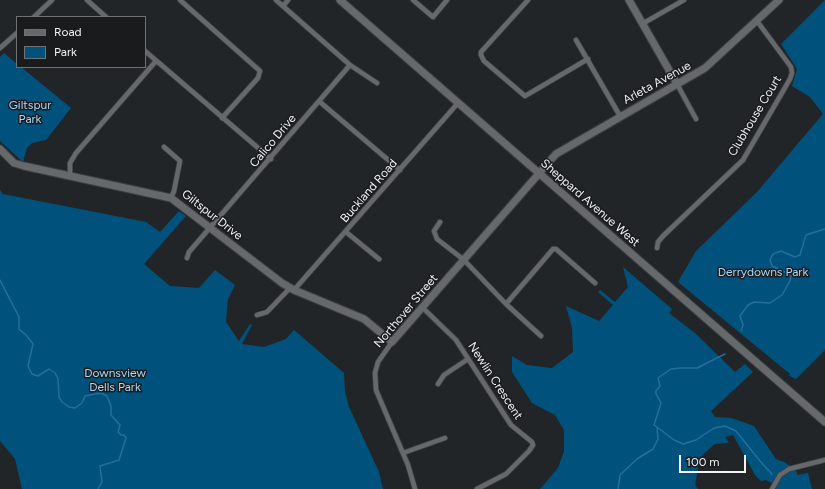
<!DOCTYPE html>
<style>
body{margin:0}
#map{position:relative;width:825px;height:489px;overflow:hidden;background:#222527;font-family:Figtree,sans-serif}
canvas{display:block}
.legend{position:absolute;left:16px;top:16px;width:130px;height:52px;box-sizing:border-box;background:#191b1d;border:1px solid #6f7173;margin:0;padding:5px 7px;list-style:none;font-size:12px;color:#f1f3f4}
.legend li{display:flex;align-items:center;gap:8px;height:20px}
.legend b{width:20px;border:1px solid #6f7173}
.scale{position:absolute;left:679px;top:455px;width:67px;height:18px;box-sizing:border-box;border:2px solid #f1f3f4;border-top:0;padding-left:5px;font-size:12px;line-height:14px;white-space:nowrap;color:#f1f3f4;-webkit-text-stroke:3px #191b1d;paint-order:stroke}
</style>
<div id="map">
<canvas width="825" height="489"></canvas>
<ul class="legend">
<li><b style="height:5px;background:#66696c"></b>Road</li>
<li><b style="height:11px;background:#00527d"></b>Park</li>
</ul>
<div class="scale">100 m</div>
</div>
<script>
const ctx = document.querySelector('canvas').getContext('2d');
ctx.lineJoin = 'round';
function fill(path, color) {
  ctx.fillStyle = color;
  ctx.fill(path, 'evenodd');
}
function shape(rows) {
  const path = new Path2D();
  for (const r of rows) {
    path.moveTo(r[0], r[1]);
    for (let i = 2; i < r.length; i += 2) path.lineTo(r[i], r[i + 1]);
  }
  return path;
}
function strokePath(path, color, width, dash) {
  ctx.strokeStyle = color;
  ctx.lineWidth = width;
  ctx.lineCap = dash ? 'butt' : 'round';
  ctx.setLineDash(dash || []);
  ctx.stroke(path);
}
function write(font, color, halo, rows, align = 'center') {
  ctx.font = font + ' Figtree,sans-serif';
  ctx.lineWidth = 3;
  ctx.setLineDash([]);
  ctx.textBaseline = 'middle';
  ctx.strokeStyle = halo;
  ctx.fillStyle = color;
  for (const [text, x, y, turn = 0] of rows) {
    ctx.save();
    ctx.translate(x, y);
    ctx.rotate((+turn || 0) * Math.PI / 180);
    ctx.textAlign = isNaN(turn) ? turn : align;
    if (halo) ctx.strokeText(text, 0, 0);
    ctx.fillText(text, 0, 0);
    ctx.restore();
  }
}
fill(shape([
 [825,0,825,350,796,379,789,376,790,374,678,282,696,251,757,192,823,114,810,97,792,86,797,69,781,44],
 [4,53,17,64,17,67,21,67,71,108,46,140,32,143,27,148,23,162,0,141,0,57],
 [0,190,3,194,146,222,160,232,179,211,186,216,144,264,170,286,199,288,215,270,235,285,228,299,226,322,239,341,250,324,252,325,242,344,264,347,286,339,294,330,344,373,345,392,349,407,379,472,383,489,22,489,15,459,0,441],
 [623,267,672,309,669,313,695,333,735,372,745,364,753,372,711,411,715,417,731,418,754,426,776,459,784,462,795,469,798,475,808,473,812,489,776,489,772,483,766,480,761,481,755,475,733,435,725,437,729,443,715,444,700,457,695,485,698,489,540,489,558,468,564,451,564,430,555,415,532,403,512,372,512,356,527,365,552,368,573,352,572,328,566,306,599,321,613,305,598,292,600,290,615,302,628,287]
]), '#00527d');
strokePath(shape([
 [0,280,19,317,19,329,26,335,33,344,28,366,32,374,38,376,49,369,55,373,58,379,59,397,62,402,69,407,75,408,82,403,85,396,101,393,107,396,111,406,111,415,120,425,118,432,121,435,124,435,126,438,119,460,100,466,102,482,98,489],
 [741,331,743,325,740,316,748,305,754,302,770,303,782,295,790,281,791,275,772,266,770,260,773,254,781,251,795,257,800,255,806,235,825,229],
 [657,427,674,440,683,444,696,440,714,428,725,426,736,431,760,461,772,474],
 [618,489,620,475,637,459,653,449,658,439,657,427,654,425,661,403,656,394,656,391,660,386,658,378,671,369,681,368,697,368,725,354]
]), '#236e9d', 1.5);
const street = shape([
 [87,0,106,17],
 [180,0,260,71,258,78,222,118],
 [276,0,350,65,377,83],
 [413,0,433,17,447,0],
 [528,0,481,52,481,55,484,61,525,96,588,59],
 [283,6,288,0],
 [34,17,52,0],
 [642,24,684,0],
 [576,40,620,116],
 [0,48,17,33],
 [145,51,271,159],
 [677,84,696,119],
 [320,102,400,170],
 [164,147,180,161,174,191,171,198],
 [70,176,70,163,76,153,156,61],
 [440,222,434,231,437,239,464,260,506,304,541,336],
 [346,232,379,259],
 [657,248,658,242,663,236,743,160,790,79,792,73,791,67,757,21],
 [187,258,189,252,350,65],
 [294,290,458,103],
 [506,304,553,249,556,249,595,283],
 [423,308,456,340,511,425,532,442,533,445,529,451,506,474,477,489],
 [257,315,267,312,290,288],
 [392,342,378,362,375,373,376,390,408,465,415,489],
 [438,384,444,375,468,359],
 [403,453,445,438],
 [772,489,780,475,789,469,825,460]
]);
const secondary = shape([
 [340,0,825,422],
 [629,0,677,84],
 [0,149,14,163,24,166,171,198,282,283,294,290,364,319,392,342,556,154,705,68,779,0]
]);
strokePath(street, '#3e4042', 6);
strokePath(secondary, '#3e4042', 9);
strokePath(street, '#66696c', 4.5);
strokePath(secondary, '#66696c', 7);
write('12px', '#f1f3f4', '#191b1d', [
 ["Arleta Avenue",657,83,-29],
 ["Clubhouse Court",755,116,-59],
 ["Calico Drive",273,141,-50],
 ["Buckland Road",369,191,-49],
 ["Sheppard Avenue West",590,203,41],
 ["Giltspur Drive",212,215,38],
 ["Northover Street",406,311,-50],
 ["Newlin Crescent",495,381,57]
]);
write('12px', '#acd7f7', '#191b1d', [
 ["Giltspur",30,105],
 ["Park",30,119],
 ["Derrydowns Park",763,272],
 ["Downsview",115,373],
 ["Dells Park",115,387]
]);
</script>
